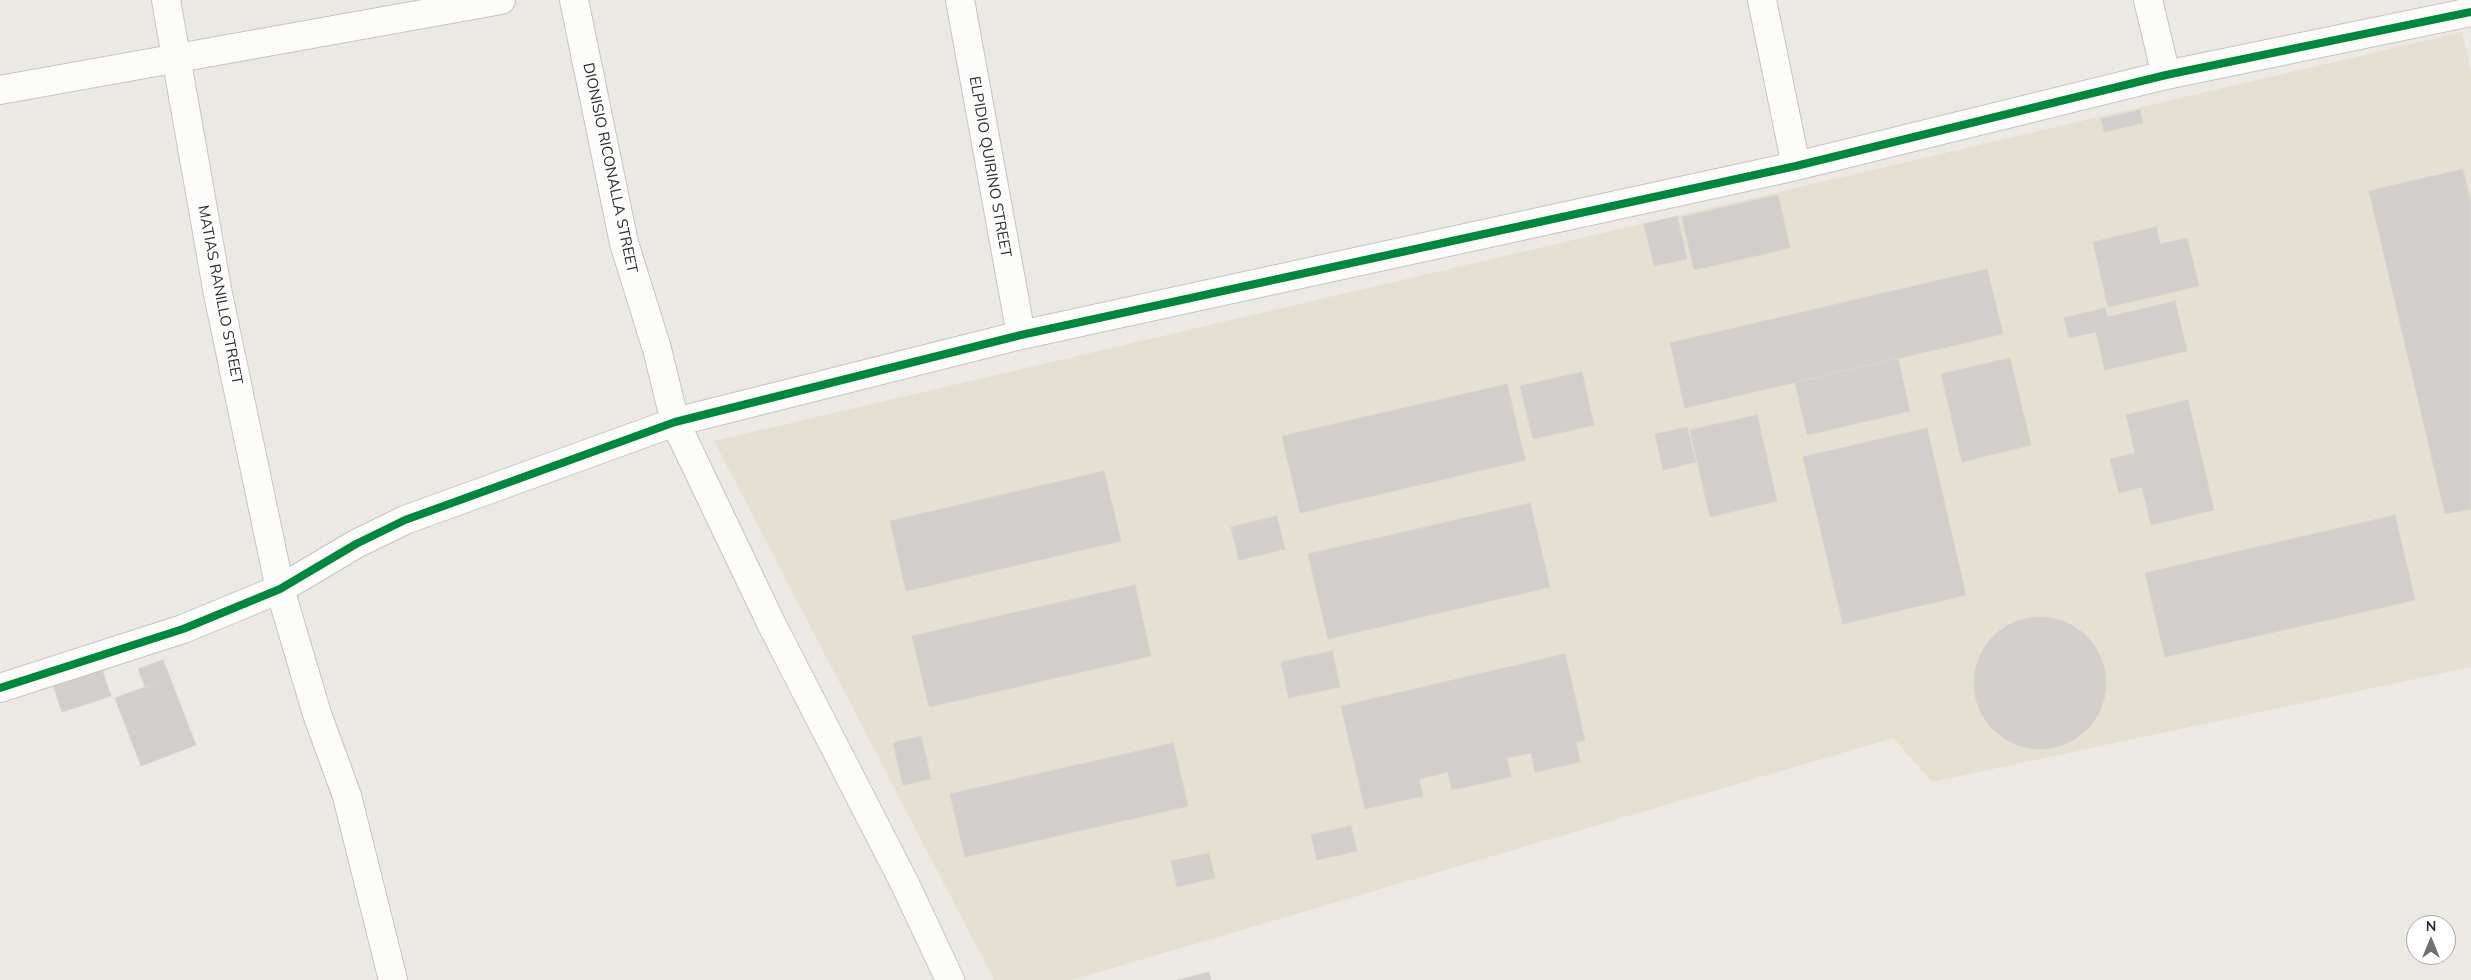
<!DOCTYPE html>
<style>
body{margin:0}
#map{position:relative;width:2471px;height:980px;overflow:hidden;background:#ece8e4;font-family:Mulish,sans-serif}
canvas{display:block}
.north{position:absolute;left:2406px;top:915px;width:50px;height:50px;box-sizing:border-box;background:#fff;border:1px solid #ababab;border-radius:50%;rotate:0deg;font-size:14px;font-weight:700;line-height:20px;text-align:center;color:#2e2e2e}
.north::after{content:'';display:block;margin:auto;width:18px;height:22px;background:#706f6e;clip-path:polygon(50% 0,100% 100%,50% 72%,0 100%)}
</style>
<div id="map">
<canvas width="2471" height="980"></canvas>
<div class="north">N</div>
</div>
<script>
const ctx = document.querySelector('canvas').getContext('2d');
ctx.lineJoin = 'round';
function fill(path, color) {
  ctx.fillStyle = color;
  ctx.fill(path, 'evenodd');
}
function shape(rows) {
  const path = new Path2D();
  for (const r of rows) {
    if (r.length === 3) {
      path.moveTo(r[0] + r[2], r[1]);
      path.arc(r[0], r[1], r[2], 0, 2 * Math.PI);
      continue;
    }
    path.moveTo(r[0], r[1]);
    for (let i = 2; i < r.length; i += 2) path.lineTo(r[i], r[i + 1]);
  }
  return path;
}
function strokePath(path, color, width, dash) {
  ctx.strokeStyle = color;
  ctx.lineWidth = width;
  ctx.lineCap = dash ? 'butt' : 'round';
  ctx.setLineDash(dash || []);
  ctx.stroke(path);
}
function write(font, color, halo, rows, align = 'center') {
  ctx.font = font + ' Mulish,sans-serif';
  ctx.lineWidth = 4;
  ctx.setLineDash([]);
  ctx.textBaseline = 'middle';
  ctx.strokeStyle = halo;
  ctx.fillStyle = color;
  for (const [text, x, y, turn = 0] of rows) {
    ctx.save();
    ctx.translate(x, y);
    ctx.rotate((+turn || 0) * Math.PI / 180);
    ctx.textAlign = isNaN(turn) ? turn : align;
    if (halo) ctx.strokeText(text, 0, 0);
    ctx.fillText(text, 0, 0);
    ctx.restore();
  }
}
fill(shape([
 [2462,32,2471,71,2471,667,1932,782,1893,738,1072,980,994,980,714,441]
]), '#e6e0d3');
const building = shape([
 [2140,110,2143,123,2104,132,2101,119,2140,110],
 [2463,169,2471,203,2471,509,2445,514,2369,191,2463,169],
 [1778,195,1790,248,1694,270,1682,217,1778,195],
 [1677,216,1687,259,1654,266,1644,224,1677,216],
 [2156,227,2160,244,2187,238,2199,286,2108,307,2093,242,2156,227],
 [1987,269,2003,334,1685,408,1670,343,1987,269],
 [2175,301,2187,351,2105,370,2096,332,2069,338,2064,318,2105,308,2108,317,2175,301],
 [1898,358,1910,411,1807,435,1795,382,1898,358],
 [2010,358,2031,445,1962,462,1941,374,2010,358],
 [1582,372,1594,425,1533,439,1520,386,1582,372],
 [1507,384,1525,460,1300,513,1282,436,1507,384],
 [2188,400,2214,510,2151,525,2142,487,2119,493,2110,459,2135,453,2126,415,2188,400],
 [1757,415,1777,501,1710,517,1690,430,1757,415],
 [1687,427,1696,462,1663,470,1655,434,1687,427],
 [1927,428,1966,595,1843,624,1803,457,1927,428],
 [1104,471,1121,541,906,591,890,521,1104,471],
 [1530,503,1550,587,1328,639,1308,554,1530,503],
 [2395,515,2415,600,2165,657,2145,573,2395,515],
 [1277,516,1285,549,1239,560,1231,527,1277,516],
 [1135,585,1151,656,929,707,912,636,1135,585],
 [2040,683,66],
 [1332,651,1340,687,1289,698,1281,662,1332,651],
 [1565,654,1585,740,1576,742,1580,762,1535,772,1531,753,1507,758,1511,777,1452,790,1448,772,1419,779,1423,796,1365,809,1341,706,1565,654],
 [163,660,170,678,145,687,138,669,163,660],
 [100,663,111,696,62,712,51,679,100,663],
 [170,678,196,745,141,766,115,698,170,678],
 [921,736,931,779,903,785,893,743,921,736],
 [1173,743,1188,806,965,857,950,794,1173,743],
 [1351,826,1357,851,1317,860,1311,835,1351,826],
 [1209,853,1215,878,1177,887,1171,861,1209,853],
 [1209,972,1211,980,1178,980,1209,972]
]);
fill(building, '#d1cecb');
strokePath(building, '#d7d4d0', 1);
const minor = shape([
 [166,0,218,294,280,589,317,714,347,796,393,980],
 [574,0,624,243,657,349,675,422,772,625,905,884,950,980],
 [960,0,1021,335],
 [1762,0,1796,166],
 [2148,0,2166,75],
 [0,90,501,0],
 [0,688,183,629,280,589,356,544,405,520,675,422,1021,335,1796,166,2166,75,2471,12]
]);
strokePath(minor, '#c5c4c5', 30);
strokePath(minor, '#fcfcfb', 28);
strokePath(shape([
 [0,688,183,629,280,589,356,544,405,520,675,422,1021,335,1796,166,2166,75,2471,12]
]), '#00873e', 8);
write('15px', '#2e2e2e', '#fff', [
 ["ELPIDIO QUIRINO STREET",990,167,80],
 ["DIONISIO RICONALLA STREET",610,168,78],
 ["MATIAS RANILLO STREET",220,295,79]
]);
</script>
